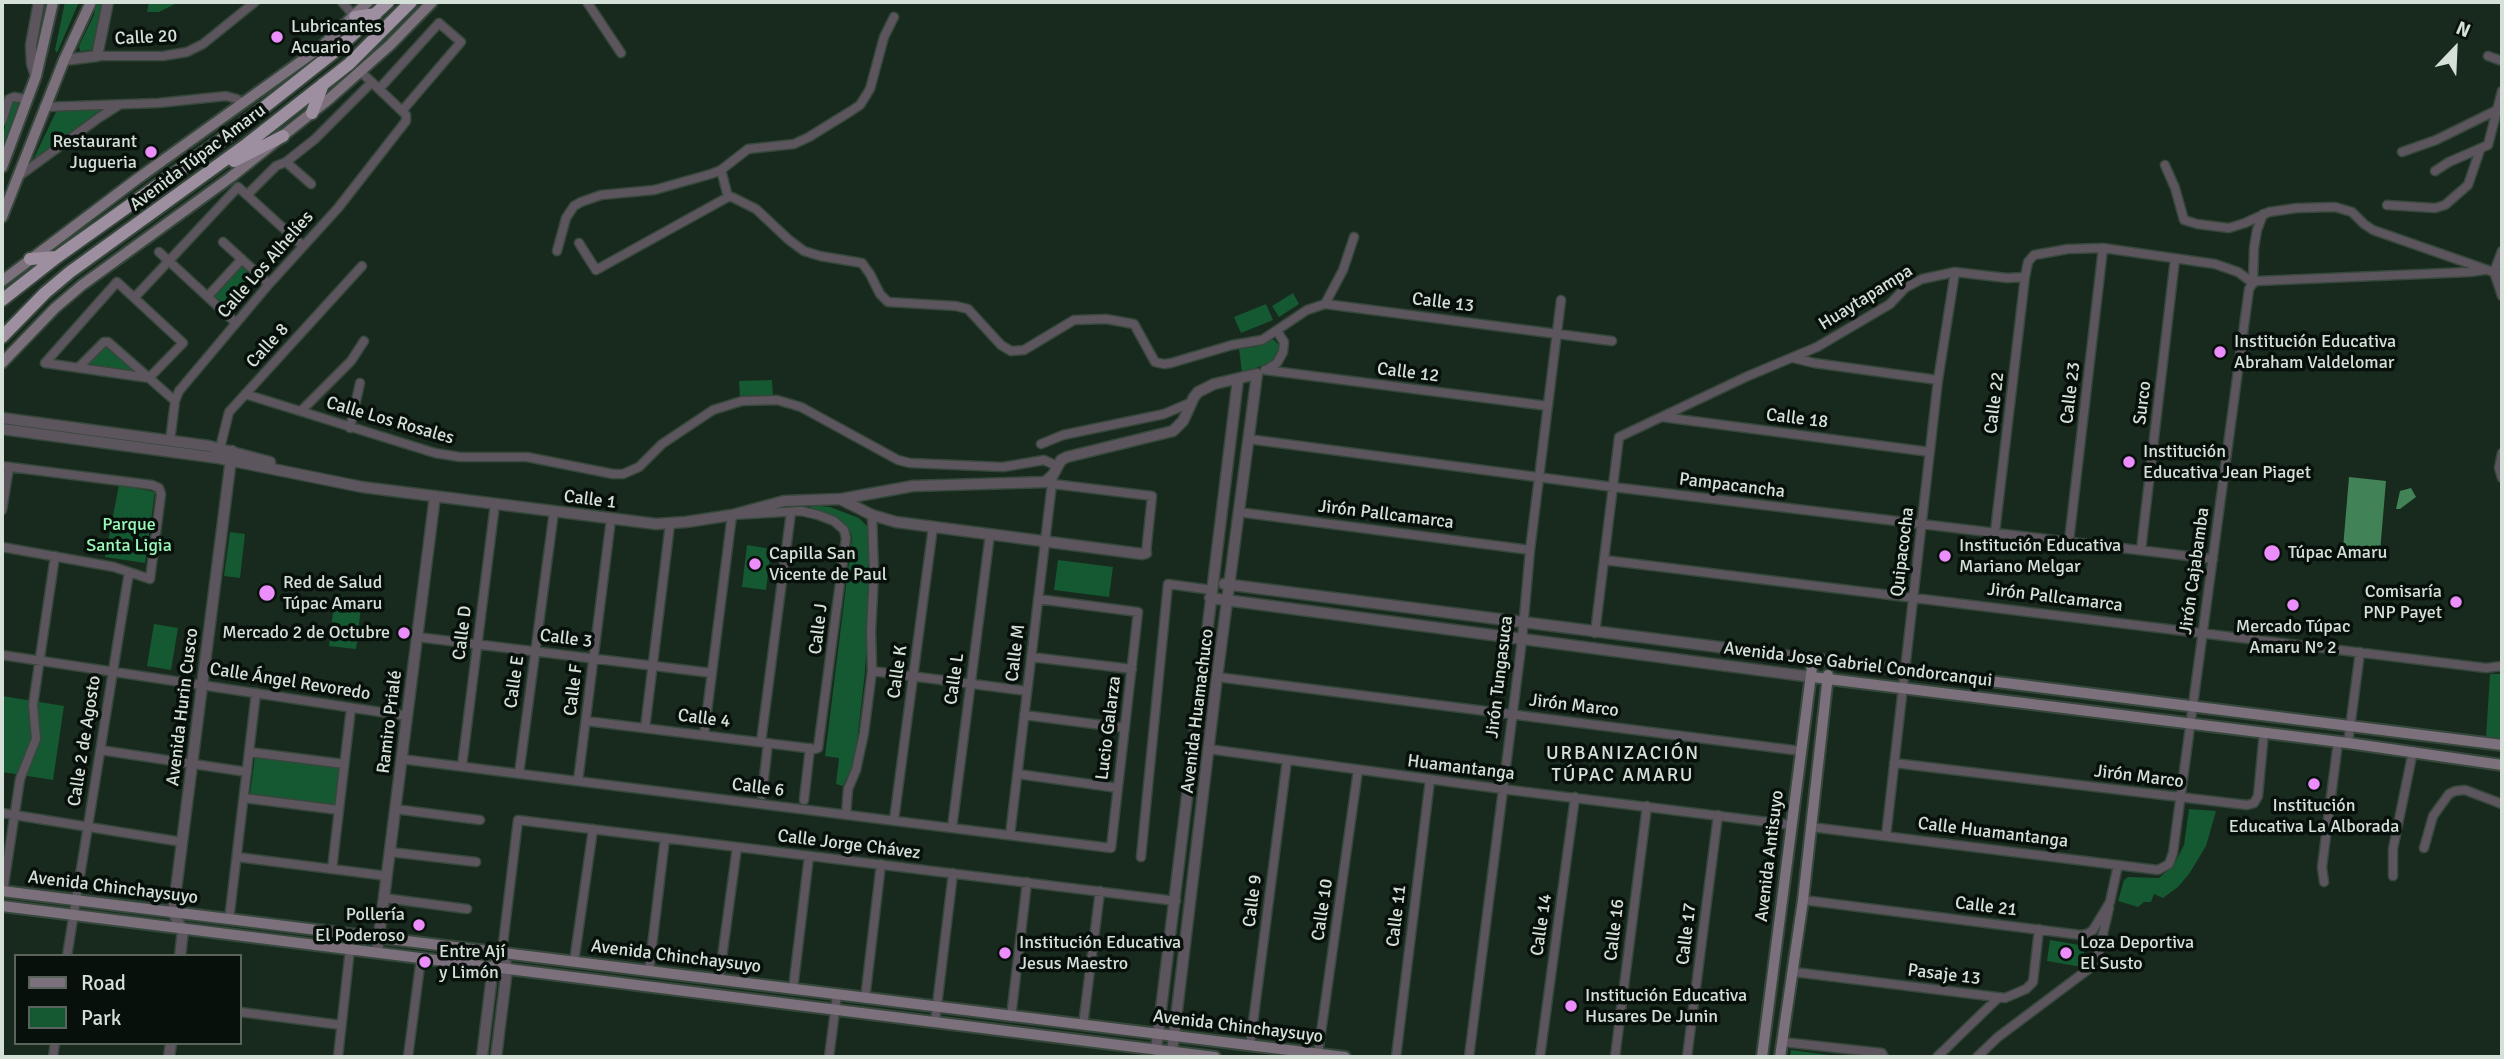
<!DOCTYPE html>
<meta charset="utf-8">
<style>
body{margin:0}
#map{position:relative;width:2504px;height:1059px;overflow:hidden;background:#182a1d;font-family:Signika,sans-serif}
canvas{display:block}
.frame{position:absolute;inset:0;border:4px solid #d5e1d8;pointer-events:none}
.legend{position:absolute;left:14px;top:954px;width:228px;height:91px;box-sizing:border-box;background:#08100b;border:2px solid #5a645d;margin:0;padding:9px 12px;list-style:none;font-size:21px;color:#d5e1d8}
.legend li{display:flex;align-items:center;gap:14px;height:35px}
.legend b{width:35px;border:2px solid #5a645d}
.north{position:absolute;left:2420px;top:14px;width:70px;height:70px;-webkit-text-stroke:5px #08100b;paint-order:stroke;rotate:23deg;font-size:19px;font-weight:700;line-height:28px;text-align:center;color:#d5e1d8}
.north::after{content:'';display:block;margin:auto;width:24px;height:32px;background:#d5e1d8;clip-path:polygon(50% 0,100% 100%,50% 72%,0 100%)}
</style>
<div id="map">
<canvas width="2504" height="1059"></canvas>
<div class="frame"></div>
<ul class="legend">
<li><b style="height:9px;background:#7b707c"></b>Road</li>
<li><b style="height:19px;background:#145931"></b>Park</li>
</ul>
<div class="north">N</div>
</div>
<script>
const ctx = document.querySelector('canvas').getContext('2d');
ctx.lineJoin = 'round';
function fill(path, color) {
  ctx.fillStyle = color;
  ctx.fill(path, 'evenodd');
}
function shape(rows) {
  const path = new Path2D();
  for (const r of rows) {
    path.moveTo(r[0], r[1]);
    for (let i = 2; i < r.length; i += 2) path.lineTo(r[i], r[i + 1]);
  }
  return path;
}
function strokePath(path, color, width, dash) {
  ctx.strokeStyle = color;
  ctx.lineWidth = width;
  ctx.lineCap = dash ? 'butt' : 'round';
  ctx.setLineDash(dash || []);
  ctx.stroke(path);
}
function write(font, color, halo, rows, align = 'center') {
  ctx.font = font + ' Signika,sans-serif';
  ctx.lineWidth = 7;
  ctx.setLineDash([]);
  ctx.textBaseline = 'middle';
  ctx.strokeStyle = halo;
  ctx.fillStyle = color;
  for (const [text, x, y, turn = 0] of rows) {
    ctx.save();
    ctx.translate(x, y);
    ctx.rotate((+turn || 0) * Math.PI / 180);
    ctx.textAlign = isNaN(turn) ? turn : align;
    if (halo) ctx.strokeText(text, 0, 0);
    ctx.fillText(text, 0, 0);
    ctx.restore();
  }
}
fill(shape([
 [65,2,78,2,78,4,57,53,55,50],
 [96,2,105,2,96,47,91,50,80,51,79,46,94,15],
 [149,2,179,2,159,12,147,12],
 [14,102,18,103,19,109,2,155,2,141,9,107],
 [103,108,33,160,57,110],
 [240,265,258,281,231,312,213,295],
 [1293,293,1299,304,1279,317,1272,306],
 [1266,304,1273,320,1241,333,1234,317],
 [1271,340,1274,340,1279,345,1276,356,1267,364,1242,373,1239,348,1255,347],
 [104,344,140,374,88,367,86,363],
 [772,380,773,397,740,399,739,381],
 [119,485,155,492,145,563,105,557],
 [810,505,830,507,859,518,868,527,870,535,870,580,865,672,855,760,843,786,836,784,839,758,825,756,852,538,851,533,843,523,823,512,810,509],
 [230,532,245,534,240,578,224,576],
 [747,545,771,549,766,590,742,587],
 [1058,560,1113,567,1109,597,1054,590],
 [335,595,362,599,356,649,329,646],
 [154,624,178,628,171,670,147,666],
 [2490,674,2502,674,2502,740,2486,738],
 [2,696,64,706,53,780,2,772],
 [255,756,340,767,335,806,250,795],
 [2189,809,2216,811,2206,846,2189,874,2178,887,2163,898,2154,894,2151,902,2144,902,2138,907,2118,901,2124,880,2128,877,2159,878,2174,865,2184,845],
 [2050,940,2085,946,2082,967,2047,961],
 [1791,1050,1836,1056,1836,1057,1790,1057]
]), '#145931');
fill(shape([
 [2349,477,2386,481,2380,552,2343,548],
 [2411,488,2416,497,2400,509,2396,509,2400,491]
]), '#418257');
const minor = shape([
 [342,2,355,17],
 [587,2,621,53],
 [97,56,163,56,187,52,203,44,255,2],
 [2488,56,2502,61],
 [379,89,439,23,461,42,402,111],
 [44,107,158,103,226,96,237,99,243,104],
 [2,121,9,99,14,97,27,99],
 [2402,152,2436,140,2497,110],
 [286,162,311,184],
 [2165,165,2175,188,2184,220,2197,224,2229,228,2245,223,2269,212,2297,208,2335,207,2352,212,2364,224,2373,230,2502,275],
 [721,170,728,197],
 [2435,171,2449,162,2488,145,2502,91],
 [19,176,100,117,119,105],
 [247,195,276,166,286,162,315,139,372,82],
 [2387,205,2435,208,2445,205,2468,185,2480,150],
 [223,242,269,284],
 [579,243,596,270,728,197,732,197,756,209,789,240,804,251,820,256,862,263,870,274,880,294,888,302,956,306,968,309,1001,345,1011,351,1024,350,1074,320,1106,319,1134,324,1155,362,1164,364,1171,363,1232,345,1262,340,1307,310,1325,304,1612,341],
 [557,251,566,218,574,206,581,202,601,195,654,190,711,174,721,170,748,149,794,144,809,137,851,111,860,105,870,89,884,37,894,17],
 [2502,251,2494,272,2502,296],
 [159,252,236,323],
 [2253,283,2257,281,2470,272,2484,270],
 [2253,283,2254,248,2257,230,2263,214],
 [208,296,242,259],
 [135,297,238,187,303,246],
 [1325,304,1343,270,1354,237],
 [1793,358,1814,363,1938,380],
 [45,363,117,282,183,343,149,378,108,342,104,342,79,367],
 [45,363,149,378,175,401],
 [1265,370,1548,406],
 [1266,370,1277,363,1283,352,1284,342,1277,331],
 [245,394,435,453,460,457,527,457,613,474,623,474,639,467,662,444,713,410,742,401,777,400,801,407,898,460,910,463,1003,467,1044,460,1057,466],
 [301,411,351,361,364,341],
 [1662,417,1930,452],
 [350,428,360,383],
 [1248,439,1613,487,2213,559],
 [170,441,175,401,179,391,269,284,338,208,406,121,406,115,402,111,361,72],
 [1041,444,1063,435,1164,414,1192,402],
 [219,452,229,412,362,266],
 [2502,453,2499,468,2502,478],
 [2,466,152,485,159,488,161,494,150,579,114,567,2,547],
 [1053,484,1152,496,1146,553],
 [2,510,9,467],
 [1238,512,1530,550],
 [1995,532,2025,277,2028,262,2034,255,2068,249,2103,248,2215,264,2238,272,2253,283],
 [2069,541,2103,248],
 [2141,550,2175,259],
 [1604,560,2486,668,2502,666],
 [1595,633,1619,437,1748,376,1817,347,1890,304,1905,288,1922,279,1955,272,2007,278,2025,277],
 [417,637,712,673],
 [2,655,407,716],
 [1031,657,1132,669],
 [872,671,1027,691],
 [1217,677,1801,751],
 [1024,715,1125,728],
 [586,721,815,749,818,748,846,538,844,530,834,521,818,515,801,511,732,515,704,735],
 [645,728,670,524],
 [761,742,791,512],
 [2348,743,2360,652],
 [1208,749,1502,789,1792,825],
 [100,750,247,772],
 [249,752,344,764],
 [401,759,1111,848,1138,612,1038,599],
 [1894,763,2247,805,2254,803,2258,796,2264,732],
 [462,766,495,504],
 [519,774,554,511],
 [1018,774,1118,788],
 [578,781,611,519],
 [762,795,768,743],
 [244,798,339,810],
 [804,800,810,748],
 [395,809,480,820],
 [2,813,182,842],
 [846,815,848,789,856,770,864,733,872,671,871,631,874,573,872,515],
 [894,820,933,527],
 [1811,827,2158,870,2169,864,2173,853,2249,289,2253,283],
 [952,828,990,534],
 [1010,835,1053,475],
 [1886,836,1938,380,1955,272],
 [2424,848,2433,816,2449,794,2455,791,2465,790,2502,804],
 [390,852,476,862],
 [237,857,387,876],
 [1141,857,1168,584,1212,590],
 [332,869,351,708],
 [2393,876,2393,849,2413,751],
 [2324,882,2322,867,2338,742],
 [3,891,20,779,36,739,33,705,55,556],
 [384,898,467,909],
 [1803,900,2081,935,2087,934,2093,930,2110,902,2118,865],
 [229,920,256,693],
 [502,952,518,820,1176,901],
 [67,956,129,572],
 [574,962,593,829],
 [649,971,665,838],
 [1794,972,2005,998,2026,989,2033,982,2039,929],
 [719,980,737,847],
 [793,989,809,856],
 [865,999,881,864],
 [240,1012,341,1025],
 [1011,1017,1027,882],
 [935,1022,953,873],
 [1083,1025,1100,891],
 [1783,1042,1882,1053,1884,1057],
 [1250,1046,1287,760],
 [1318,1054,1358,770],
 [53,1057,55,1043],
 [338,1057,350,949],
 [408,1057,421,958],
 [829,1057,837,995],
 [1396,1057,1430,780],
 [1469,1057,1522,640,1530,550,1561,300],
 [1540,1057,1575,797],
 [1615,1057,1647,806],
 [1687,1057,1718,815],
 [1937,1057,1998,998],
 [1977,1057,1998,1037,2094,965,2097,959,2109,908]
]);
const tertiary = shape([
 [64,60,97,56,108,2],
 [36,76,32,64,31,45,39,2],
 [2,418,209,446,270,462],
 [2,429,218,458,362,487,656,524,686,522,732,515,784,501,840,499,872,515,896,522,1142,554,1146,553],
 [841,499,913,486,1045,482,1053,475,1061,460,1067,457,1173,431,1183,421,1194,397,1198,392,1214,384,1257,374,1217,677,1172,1052],
 [1224,584,1813,659],
 [1210,598,1812,677],
 [377,952,435,496],
 [180,956,183,930,173,913,232,451],
 [1156,1050,1238,379],
 [169,1057,171,1043],
 [482,1057,493,967,502,952],
 [496,1057,507,969,506,964]
]);
const secondary = shape([
 [2,167,36,76,53,2],
 [2,217,64,60,91,2],
 [2,281,137,179,321,47,368,2],
 [2,363,55,308,82,285,231,177,329,99,390,45,432,2],
 [1812,677,2348,743,2502,765],
 [2,891,1345,1057],
 [2,906,1215,1057],
 [1762,1057,1813,659,2502,745],
 [1780,1057,1803,900,1828,675]
]);
const trunk = shape([
 [355,17,376,14],
 [312,113,323,84],
 [234,161,283,136],
 [30,259,56,257],
 [2,300,57,257,234,131,333,53,388,2],
 [2,337,45,293,70,272,247,144,349,64,411,2]
]);
strokePath(minor, '#36473b', 11);
strokePath(tertiary, '#36473b', 13);
strokePath(secondary, '#36473b', 14);
strokePath(trunk, '#36473b', 16);
strokePath(minor, '#5c555d', 8);
strokePath(tertiary, '#5c555d', 10);
strokePath(secondary, '#7b707c', 10);
strokePath(trunk, '#9d8ea0', 12);
for (const [x, y, r, color] of [
 [277,37,7,"#eb8dfb"],
 [151,152,7,"#eb8dfb"],
 [2220,352,7,"#eb8dfb"],
 [2129,462,7,"#eb8dfb"],
 [2272,553,9,"#eb8dfb"],
 [1945,556,7,"#eb8dfb"],
 [755,564,7,"#eb8dfb"],
 [267,593,9,"#eb8dfb"],
 [2456,602,7,"#eb8dfb"],
 [2293,605,7,"#eb8dfb"],
 [404,633,7,"#eb8dfb"],
 [2314,784,7,"#eb8dfb"],
 [419,925,7,"#eb8dfb"],
 [1005,953,7,"#eb8dfb"],
 [2066,953,7,"#eb8dfb"],
 [425,962,7,"#eb8dfb"],
 [1571,1006,7,"#eb8dfb"]
]) {
  const dot = new Path2D();
  dot.arc(x, y, r, 0, 2 * Math.PI);
  ctx.fillStyle = color;
  ctx.fill(dot);
  strokePath(dot, '#08100b', 2.5);
}
write('18px', '#d5e1d8', '#08100b', [
 ["Lubricantes",291,27],
 ["Acuario",291,48],
 ["Restaurant",137,142,"right"],
 ["Jugueria",137,163,"right"],
 ["Institución Educativa",2234,342],
 ["Abraham Valdelomar",2234,363],
 ["Institución",2143,452],
 ["Educativa Jean Piaget",2143,473],
 ["Institución Educativa",1959,546],
 ["Mariano Melgar",1959,567],
 ["Túpac Amaru",2288,553],
 ["Capilla San",769,554],
 ["Vicente de Paul",769,575],
 ["Red de Salud",283,583],
 ["Túpac Amaru",283,604],
 ["Comisaría",2442,592,"right"],
 ["PNP Payet",2442,613,"right"],
 ["Mercado Túpac",2293,627,"center"],
 ["Amaru N° 2",2293,648,"center"],
 ["Mercado 2 de Octubre",390,633,"right"],
 ["Institución",2314,806,"center"],
 ["Educativa La Alborada",2314,827,"center"],
 ["Pollería",405,915,"right"],
 ["El Poderoso",405,936,"right"],
 ["Institución Educativa",1019,943],
 ["Jesus Maestro",1019,964],
 ["Loza Deportiva",2080,943],
 ["El Susto",2080,964],
 ["Entre Ají",439,952],
 ["y Limón",439,973],
 ["Institución Educativa",1585,996],
 ["Husares De Junin",1585,1017]
], 'left');
write('18px', '#d5e1d8', '#08100b', [
 ["Calle 20",146,38,-3],
 ["Avenida Túpac Amaru",198,158,-37],
 ["Calle Los Alhelíes",266,265,-49],
 ["Huaytapampa",1866,298,-32],
 ["Calle 13",1443,303,7],
 ["Calle 8",268,346,-48],
 ["Calle 12",1408,373,7],
 ["Calle 23",2071,393,-83],
 ["Calle 22",1995,403,-83],
 ["Surco",2143,403,-83],
 ["Calle 18",1797,419,7],
 ["Calle Los Rosales",390,421,16],
 ["Pampacancha",1732,486,7],
 ["Calle 1",590,500,7],
 ["Jirón Pallcamarca",1386,515,7],
 ["Quipacocha",1903,552,-83],
 ["Jirón Cajabamba",2195,571,-82],
 ["Jirón Pallcamarca",2055,598,7],
 ["Calle J",819,629,-83],
 ["Calle D",463,633,-83],
 ["Calle 3",566,639,7],
 ["Calle M",1016,653,-83],
 ["Avenida Jose Gabriel Condorcanqui",1858,665,7],
 ["Calle K",898,672,-82],
 ["Jirón Tungasuca",1500,677,-83],
 ["Calle L",955,679,-82],
 ["Calle Ángel Revoredo",290,682,9],
 ["Calle E",515,682,-82],
 ["Calle F",574,690,-83],
 ["Jirón Marco",1574,706,7],
 ["Avenida Hurin Cusco",183,707,-83],
 ["Avenida Huamachuco",1198,711,-83],
 ["Calle 4",704,719,7],
 ["Ramiro Prialé",390,722,-83],
 ["Lucio Galarza",1109,728,-83],
 ["Calle 2 de Agosto",85,741,-81],
 ["Huamantanga",1461,768,7],
 ["Jirón Marco",2139,777,7],
 ["Calle 6",758,788,7],
 ["Calle Huamantanga",1993,833,7],
 ["Calle Jorge Chávez",849,845,7],
 ["Avenida Antisuyo",1770,856,-83],
 ["Avenida Chinchaysuyo",113,888,7],
 ["Calle 9",1253,901,-83],
 ["Calle 21",1986,907,7],
 ["Calle 10",1323,910,-82],
 ["Calle 11",1397,916,-83],
 ["Calle 14",1542,925,-82],
 ["Calle 16",1615,930,-83],
 ["Calle 17",1687,934,-83],
 ["Avenida Chinchaysuyo",676,957,7],
 ["Pasaje 13",1944,975,7],
 ["Avenida Chinchaysuyo",1238,1027,7]
]);
write('18px', '#9cf8b8', '#08100b', [
 ["Parque",129,525],
 ["Santa Ligia",129,546]
]);
ctx.letterSpacing = '2px';
write('19px', '#d5e1d8', '#08100b', [
 ["URBANIZACIÓN",1623,754],
 ["TÚPAC AMARU",1623,776]
]);
ctx.letterSpacing = '0px';
</script>
